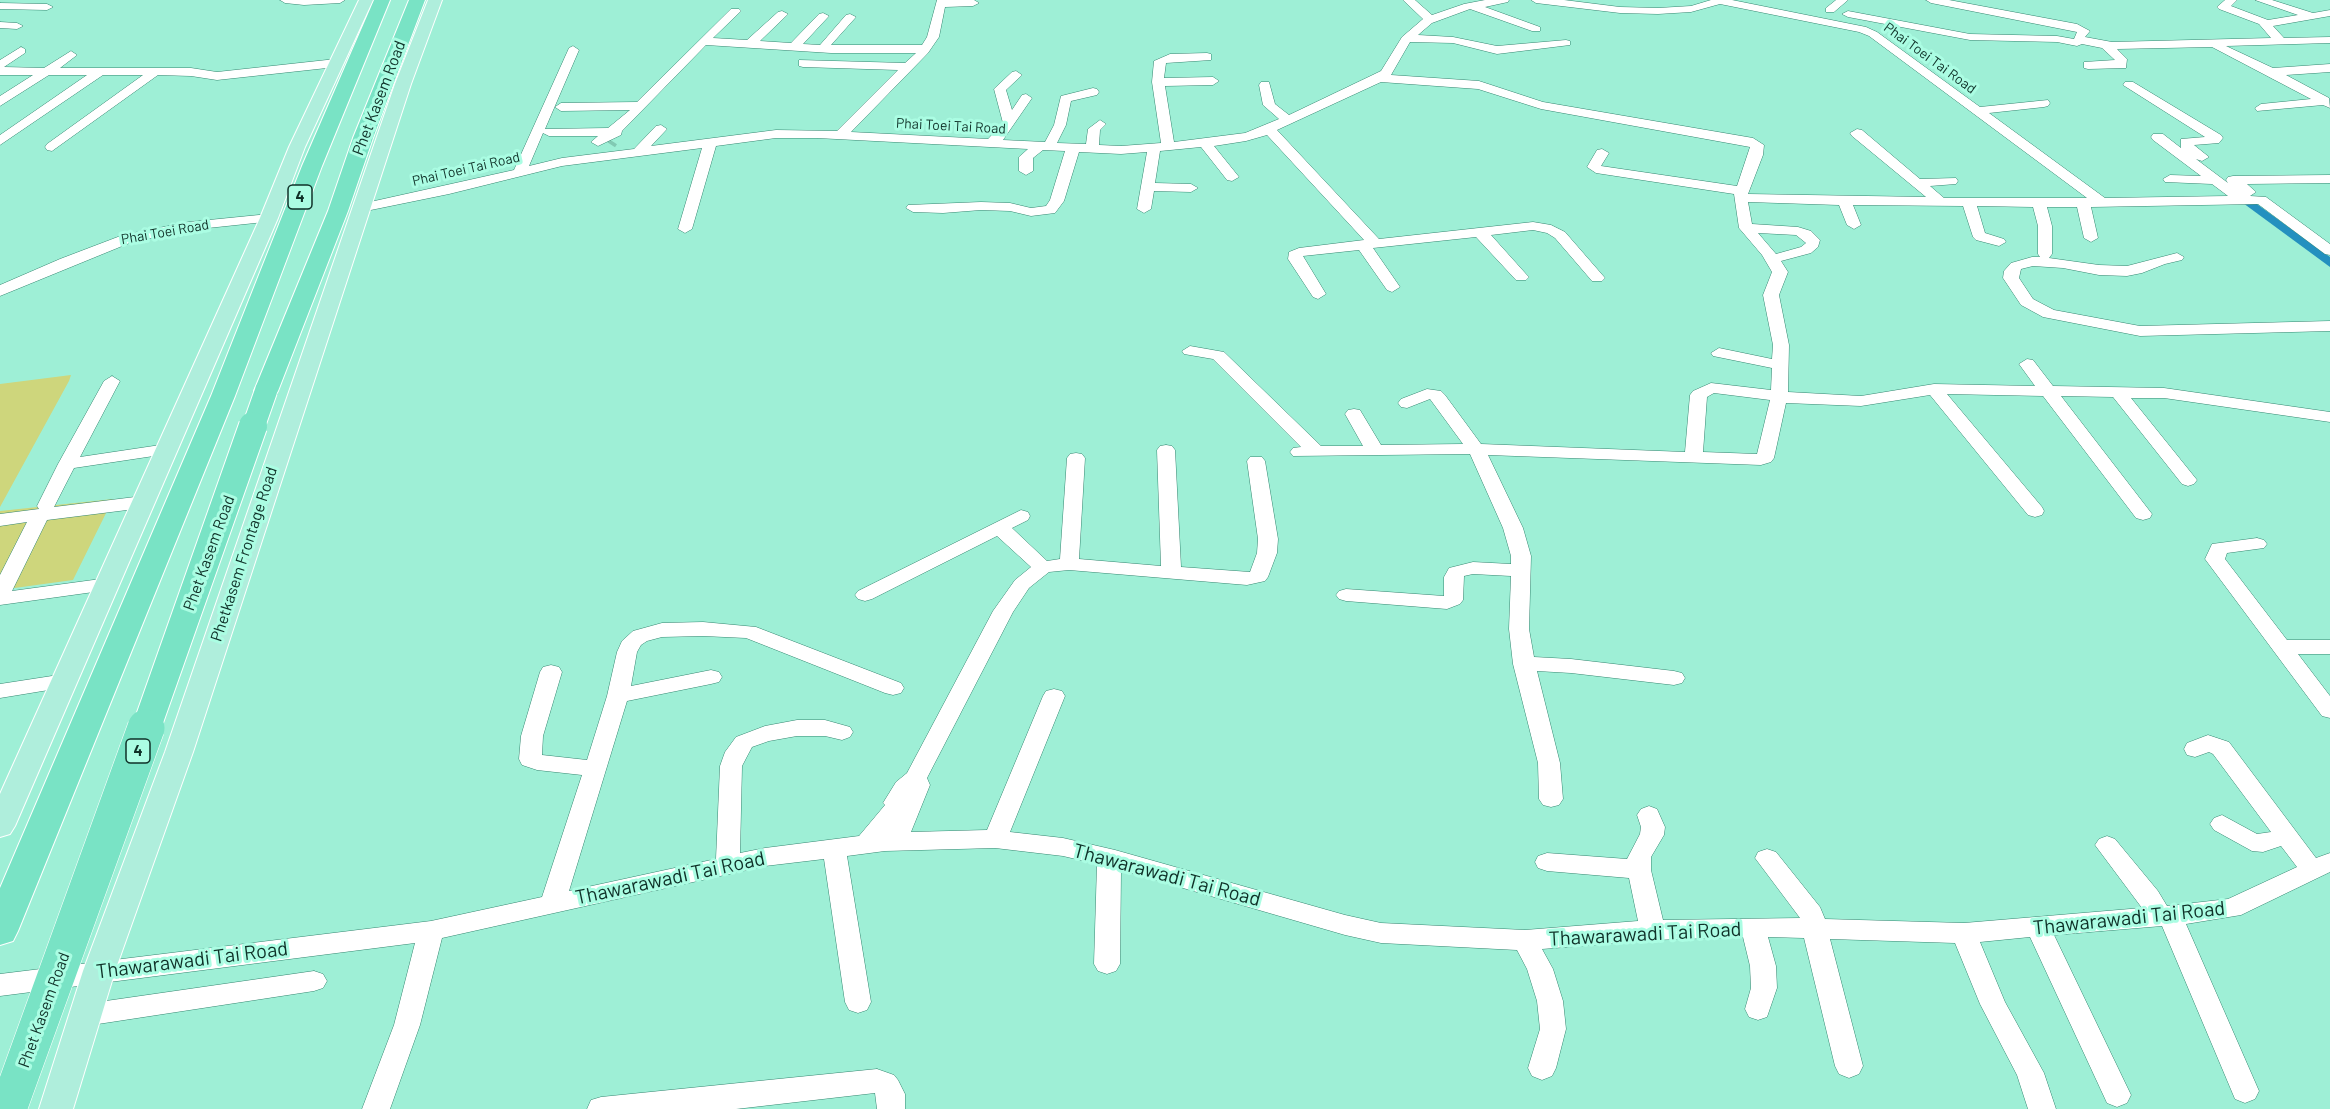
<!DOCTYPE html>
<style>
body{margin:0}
canvas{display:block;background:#9eefd6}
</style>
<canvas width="2330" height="1109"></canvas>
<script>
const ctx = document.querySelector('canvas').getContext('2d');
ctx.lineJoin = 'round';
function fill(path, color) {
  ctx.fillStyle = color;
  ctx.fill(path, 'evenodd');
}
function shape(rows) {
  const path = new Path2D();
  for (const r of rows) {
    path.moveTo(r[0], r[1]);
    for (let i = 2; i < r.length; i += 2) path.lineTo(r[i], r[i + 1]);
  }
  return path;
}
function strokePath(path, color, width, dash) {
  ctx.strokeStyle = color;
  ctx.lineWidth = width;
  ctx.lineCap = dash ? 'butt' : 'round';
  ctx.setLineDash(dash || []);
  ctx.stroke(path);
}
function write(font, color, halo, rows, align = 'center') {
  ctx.font = font + ' Barlow,sans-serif';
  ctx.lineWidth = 6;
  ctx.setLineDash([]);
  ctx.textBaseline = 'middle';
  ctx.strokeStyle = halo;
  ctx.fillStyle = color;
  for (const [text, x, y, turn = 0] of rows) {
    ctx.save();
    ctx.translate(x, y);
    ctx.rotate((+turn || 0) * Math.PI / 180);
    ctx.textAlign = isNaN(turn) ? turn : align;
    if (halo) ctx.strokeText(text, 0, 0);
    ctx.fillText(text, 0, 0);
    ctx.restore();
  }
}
fill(shape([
 [71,375,69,381,0,507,0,384],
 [113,499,73,580,0,590,0,511]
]), '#ced67c');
fill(shape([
 [2232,186,2330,257,2330,267,2228,192,2226,190,2232,186]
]), '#2490bf');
strokePath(shape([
 [610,144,612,141]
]), '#81c9b3', 12, [12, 6]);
const minor = shape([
 [280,0,345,0,340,3,304,5,285,3,280,0],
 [937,0,974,0,979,3,973,6,945,7,939,37,928,53,851,132,988,139,1003,123,994,89,1012,72,1016,71,1022,75,1006,90,1012,110,1022,95,1026,94,1032,98,1003,140,1045,142,1054,125,1061,96,1093,88,1097,89,1099,92,1097,95,1071,101,1066,125,1057,143,1086,144,1088,129,1100,120,1106,124,1100,130,1099,145,1121,146,1161,143,1152,82,1154,61,1170,54,1207,53,1211,54,1211,60,1166,63,1164,78,1213,77,1219,81,1213,85,1165,86,1174,142,1245,133,1279,119,1263,105,1259,85,1261,82,1269,82,1275,104,1289,115,1381,71,1402,37,1423,19,1403,0,1415,0,1432,15,1464,4,1485,0,1509,0,1508,2,1485,7,1540,27,1540,31,1532,31,1470,9,1432,23,1418,35,1453,37,1497,46,1566,40,1570,41,1570,45,1497,54,1453,43,1410,42,1391,75,1479,81,1543,102,1753,138,1764,145,1763,155,1748,194,1926,197,1852,136,1850,133,1857,129,1862,130,1920,179,1956,178,1958,181,1956,184,1930,186,1944,198,2087,198,1869,36,1859,32,1720,4,1691,12,1658,14,1620,13,1536,3,1531,0,1564,0,1620,7,1658,8,1691,6,1711,0,1732,0,1866,27,1877,32,1980,107,2048,100,2050,103,2048,106,2044,107,1989,113,2105,198,2228,196,2212,184,2165,182,2163,179,2170,175,2201,176,2153,140,2151,137,2153,134,2163,134,2181,148,2181,139,2205,137,2123,85,2125,82,2133,82,2221,135,2223,138,2219,143,2194,145,2209,157,2202,161,2196,159,2228,183,2226,180,2228,177,2233,176,2330,175,2330,183,2247,184,2256,192,2250,196,2266,197,2330,244,2330,255,2325,254,2258,204,2091,207,2098,238,2091,242,2084,238,2077,207,2047,207,2052,226,2052,254,2049,258,2099,265,2127,266,2177,253,2184,257,2182,260,2165,264,2142,273,2127,276,2099,275,2063,268,2033,266,2021,269,2019,278,2033,299,2054,310,2140,326,2330,321,2330,331,2140,336,2043,317,2021,305,2003,278,2004,271,2011,263,2032,257,2040,257,2038,254,2038,226,2033,207,1977,206,1985,233,2004,239,2006,242,1999,246,1976,240,1973,237,1963,206,1853,205,1861,225,1854,229,1847,225,1839,205,1748,202,1752,224,1798,227,1811,231,1820,240,1818,247,1811,253,1781,261,1788,272,1779,295,1789,345,1788,392,1861,396,1934,384,2035,386,2019,364,2027,359,2033,360,2053,386,2164,388,2330,412,2330,422,2164,398,2131,398,2197,480,2194,484,2188,486,2182,484,2113,397,2061,396,2152,514,2150,518,2143,520,2136,518,2043,396,1947,394,2042,507,2044,511,2042,515,2035,517,2028,515,1930,395,1861,406,1786,403,1774,458,1771,462,1761,465,1488,455,1523,528,1531,556,1529,629,1534,657,1571,659,1674,671,1682,673,1685,678,1682,683,1674,685,1571,673,1537,671,1560,763,1563,799,1559,805,1551,807,1543,805,1539,799,1538,763,1513,664,1509,629,1511,576,1473,574,1464,576,1463,600,1460,604,1447,609,1346,601,1339,599,1336,595,1339,591,1346,589,1444,596,1444,577,1449,568,1473,562,1511,564,1511,556,1503,528,1470,454,1293,456,1290,452,1293,448,1301,447,1213,359,1184,354,1182,351,1190,346,1224,352,1321,446,1363,446,1345,414,1348,410,1354,409,1360,410,1381,445,1463,444,1430,399,1407,408,1401,407,1398,403,1401,399,1427,389,1441,391,1445,395,1481,444,1685,452,1690,395,1693,391,1711,383,1771,390,1772,368,1713,356,1711,353,1719,348,1772,359,1773,345,1763,295,1772,272,1762,255,1739,228,1734,194,1596,173,1587,167,1597,150,1602,149,1609,153,1601,166,1737,186,1750,147,1541,109,1478,89,1381,82,1277,130,1379,239,1533,222,1551,225,1565,232,1605,278,1602,281,1592,281,1555,238,1547,233,1533,230,1491,235,1526,274,1529,277,1526,280,1516,280,1476,237,1373,248,1400,287,1392,292,1387,290,1359,250,1303,256,1326,294,1318,299,1313,297,1288,259,1289,252,1299,248,1364,240,1267,135,1246,141,1214,146,1239,177,1232,181,1227,180,1201,147,1160,151,1155,183,1191,184,1198,188,1191,192,1154,191,1151,209,1144,213,1137,209,1147,152,1121,154,1079,152,1064,201,1055,213,1031,216,1010,211,981,210,943,213,913,212,906,208,908,205,981,202,1010,203,1031,208,1046,206,1050,200,1065,151,1043,150,1033,158,1033,171,1026,175,1019,171,1019,157,1028,149,817,138,776,138,716,146,692,229,685,233,678,229,702,148,562,166,449,194,361,212,354,208,361,204,514,170,569,48,573,46,579,50,545,129,608,128,630,110,561,111,555,107,561,103,637,102,731,9,739,9,741,11,713,38,747,40,778,12,782,11,788,14,786,16,760,41,791,43,819,14,823,13,829,16,803,44,820,45,846,15,850,14,856,17,831,45,922,45,927,37,937,0],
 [706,45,831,53,916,53,905,63,799,60,799,66,803,67,898,70,837,131,776,130,651,146,667,129,661,125,656,126,634,149,562,158,529,166,543,133,549,136,598,136,591,142,598,146,621,135,622,131,706,45],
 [1758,233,1796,235,1806,243,1801,247,1776,254,1758,233],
 [1714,393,1770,400,1757,454,1703,452,1707,397,1714,393],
 [1836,0,1848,0,1834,12,1826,12,1826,8,1836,0],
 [1926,0,1949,0,2077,24,2090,31,2085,37,2112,42,2271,38,2259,24,2219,9,2217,7,2225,0,2237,0,2231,6,2268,20,2298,15,2255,0,2272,0,2313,13,2330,10,2330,16,2273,26,2284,38,2330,37,2330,43,2226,46,2273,68,2330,64,2330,72,2286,75,2329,98,2330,108,2323,105,2257,111,2255,108,2261,104,2311,99,2212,47,2117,49,2127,59,2126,68,2088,69,2084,68,2084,62,2115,60,2102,48,2082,44,2077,46,2057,42,1970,40,1848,17,1842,14,1848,11,1970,34,2057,36,2074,39,2077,32,1931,3,1926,0],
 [0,3,47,4,53,7,47,10,0,9,0,3],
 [0,22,17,23,23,26,17,29,0,28,0,22],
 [21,47,25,49,25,53,4,67,44,68,71,51,77,55,60,68,191,68,217,72,336,59,342,63,336,67,217,80,191,76,158,75,52,151,47,150,45,147,47,144,143,75,103,75,0,145,0,135,87,75,49,75,0,106,0,96,33,75,0,75,0,60,21,47],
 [269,214,274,215,276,218,274,221,189,230,132,242,0,296,0,285,60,259,123,235,189,222,269,214],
 [112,376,120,381,80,457,167,444,173,445,176,449,173,453,167,454,74,468,54,507,143,496,150,498,152,502,150,506,143,508,47,520,12,591,108,578,115,580,118,584,115,588,108,590,0,605,0,575,27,522,0,526,0,514,39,509,37,506,58,464,104,381,112,376],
 [1166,445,1172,446,1175,450,1181,567,1250,572,1257,553,1258,539,1247,461,1250,457,1262,457,1265,461,1278,539,1277,553,1268,577,1265,581,1247,585,1069,570,1049,572,1029,588,1013,612,927,778,930,785,911,832,987,830,1043,696,1046,691,1054,689,1062,691,1065,696,1010,832,1063,838,1115,850,1345,915,1381,923,1525,930,1638,921,1629,878,1547,871,1538,868,1535,862,1538,856,1547,853,1627,859,1640,834,1641,827,1637,815,1641,809,1649,806,1657,809,1665,827,1664,835,1651,857,1651,870,1663,920,1800,918,1755,858,1758,852,1767,849,1776,852,1820,907,1825,919,1964,923,2142,908,2095,845,2099,839,2107,836,2115,839,2158,891,2167,906,2228,899,2297,867,2281,846,2263,852,2252,851,2214,830,2210,824,2214,818,2222,815,2257,834,2271,832,2213,754,2209,752,2195,757,2187,755,2184,749,2187,743,2208,735,2229,742,2316,858,2330,853,2330,872,2241,915,2186,924,2259,1091,2255,1099,2245,1103,2235,1099,2162,926,2054,935,2131,1095,2127,1103,2117,1107,2107,1103,2030,937,1980,942,2005,1002,2044,1073,2056,1109,2028,1109,2017,1075,1980,1004,1955,943,1830,939,1863,1066,1859,1074,1849,1078,1839,1074,1835,1066,1804,938,1768,937,1776,966,1777,988,1767,1017,1758,1020,1749,1017,1745,1009,1751,988,1750,966,1743,937,1653,940,1542,949,1553,969,1563,1001,1566,1029,1556,1068,1552,1076,1542,1080,1532,1076,1528,1068,1540,1029,1537,1001,1527,969,1517,950,1381,943,1345,935,1121,870,1120,964,1116,971,1107,974,1098,971,1094,964,1097,864,1063,856,995,848,885,851,847,856,871,1002,867,1010,858,1013,849,1010,845,1002,824,859,765,866,442,938,420,1025,390,1109,362,1109,394,1025,415,943,0,996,0,974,431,921,542,897,582,775,537,770,522,765,519,759,521,736,540,672,543,667,551,665,559,667,562,672,543,736,542,755,587,760,607,696,617,652,622,641,633,631,662,623,703,622,756,627,901,683,904,688,901,693,893,695,885,693,746,638,703,636,662,637,647,641,641,645,637,652,631,686,711,670,719,672,722,677,719,682,711,684,627,701,569,891,716,859,720,766,725,752,736,737,765,726,797,720,825,720,850,727,853,732,850,737,842,740,825,736,797,736,769,741,752,747,742,766,740,853,765,848,859,836,885,805,883,803,896,782,907,773,993,611,1015,580,1031,567,997,536,872,599,865,601,858,599,855,595,858,591,1021,510,1028,512,1030,516,1028,520,1012,528,1047,561,1060,559,1067,458,1070,454,1076,453,1082,454,1085,458,1079,559,1161,566,1157,450,1160,446,1166,445],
 [2257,538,2264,540,2267,544,2264,548,2227,553,2225,559,2287,640,2330,640,2330,654,2298,654,2330,696,2330,718,2322,716,2205,559,2212,544,2257,538],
 [65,674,73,676,76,681,73,686,0,698,0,684,65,674],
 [314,971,323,974,327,981,323,988,314,991,85,1026,76,1023,72,1015,76,1007,85,1004,314,971],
 [877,1069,894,1075,898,1080,905,1094,905,1109,877,1109,875,1093,736,1109,587,1109,591,1100,601,1097,877,1069]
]);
const major = shape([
 [359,0,373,0,305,147,278,218,15,826,10,834,0,837,0,794,260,218,289,147,359,0],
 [428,0,442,0,411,84,193,752,115,971,73,1109,39,1109,83,971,165,752,395,84,428,0]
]);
const highway = shape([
 [374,0,390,0,322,166,235,396,18,931,13,941,0,945,0,888,211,396,302,166,374,0],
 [409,0,425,0,373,138,348,211,278,391,275,396,266,398,257,396,254,391,328,211,353,138,409,0]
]);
strokePath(minor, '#358771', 1);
strokePath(major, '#fff', 2);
strokePath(highway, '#fff', 2);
fill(minor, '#fff');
fill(major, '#afeedc');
fill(highway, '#79e3c5');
const highwayBridgeFar2 = shape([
 [253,428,266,391]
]);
const highwayBridgeFar1 = shape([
 [146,729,253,426]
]);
const highwayBridge = shape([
 [8,1109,146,728]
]);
strokePath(highwayBridgeFar2, '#fff', 24, []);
strokePath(highwayBridgeFar1, '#fff', 30, []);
strokePath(highwayBridge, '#fff', 38, []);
strokePath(highwayBridgeFar2, '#79e3c5', 22);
strokePath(highwayBridgeFar1, '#79e3c5', 28);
strokePath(highwayBridge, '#79e3c5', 37);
write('14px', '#0f3128', '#abfde3', [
 ["Phai Toei Tai Road",1930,58,36],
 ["Phai Toei Tai Road",951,126,3],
 ["Phai Toei Tai Road",466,169,-13],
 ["Phai Toei Road",165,232,-10]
]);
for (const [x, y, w] of [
 [300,197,24],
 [138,751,24]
]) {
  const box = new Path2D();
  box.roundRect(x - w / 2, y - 12, w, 24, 4.5);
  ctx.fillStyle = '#abfde3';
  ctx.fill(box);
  strokePath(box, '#0f3128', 1.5);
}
write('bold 15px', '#0f3128', null, [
 ["4",300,197],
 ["4",138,751]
]);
write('16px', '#0f3128', '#abfde3', [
 ["Phet Kasem Road",379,98,-69],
 ["Phet Kasem Road",209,553,-70],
 ["Phetkasem Frontage Road",244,554,-72],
 ["Phet Kasem Road",44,1010,-70]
]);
write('20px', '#0f3128', '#abfde3', [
 ["Thawarawadi Tai Road",1167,875,15],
 ["Thawarawadi Tai Road",670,878,-12],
 ["Thawarawadi Tai Road",2129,918,-6],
 ["Thawarawadi Tai Road",1645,934,-3],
 ["Thawarawadi Tai Road",192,960,-7]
]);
</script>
